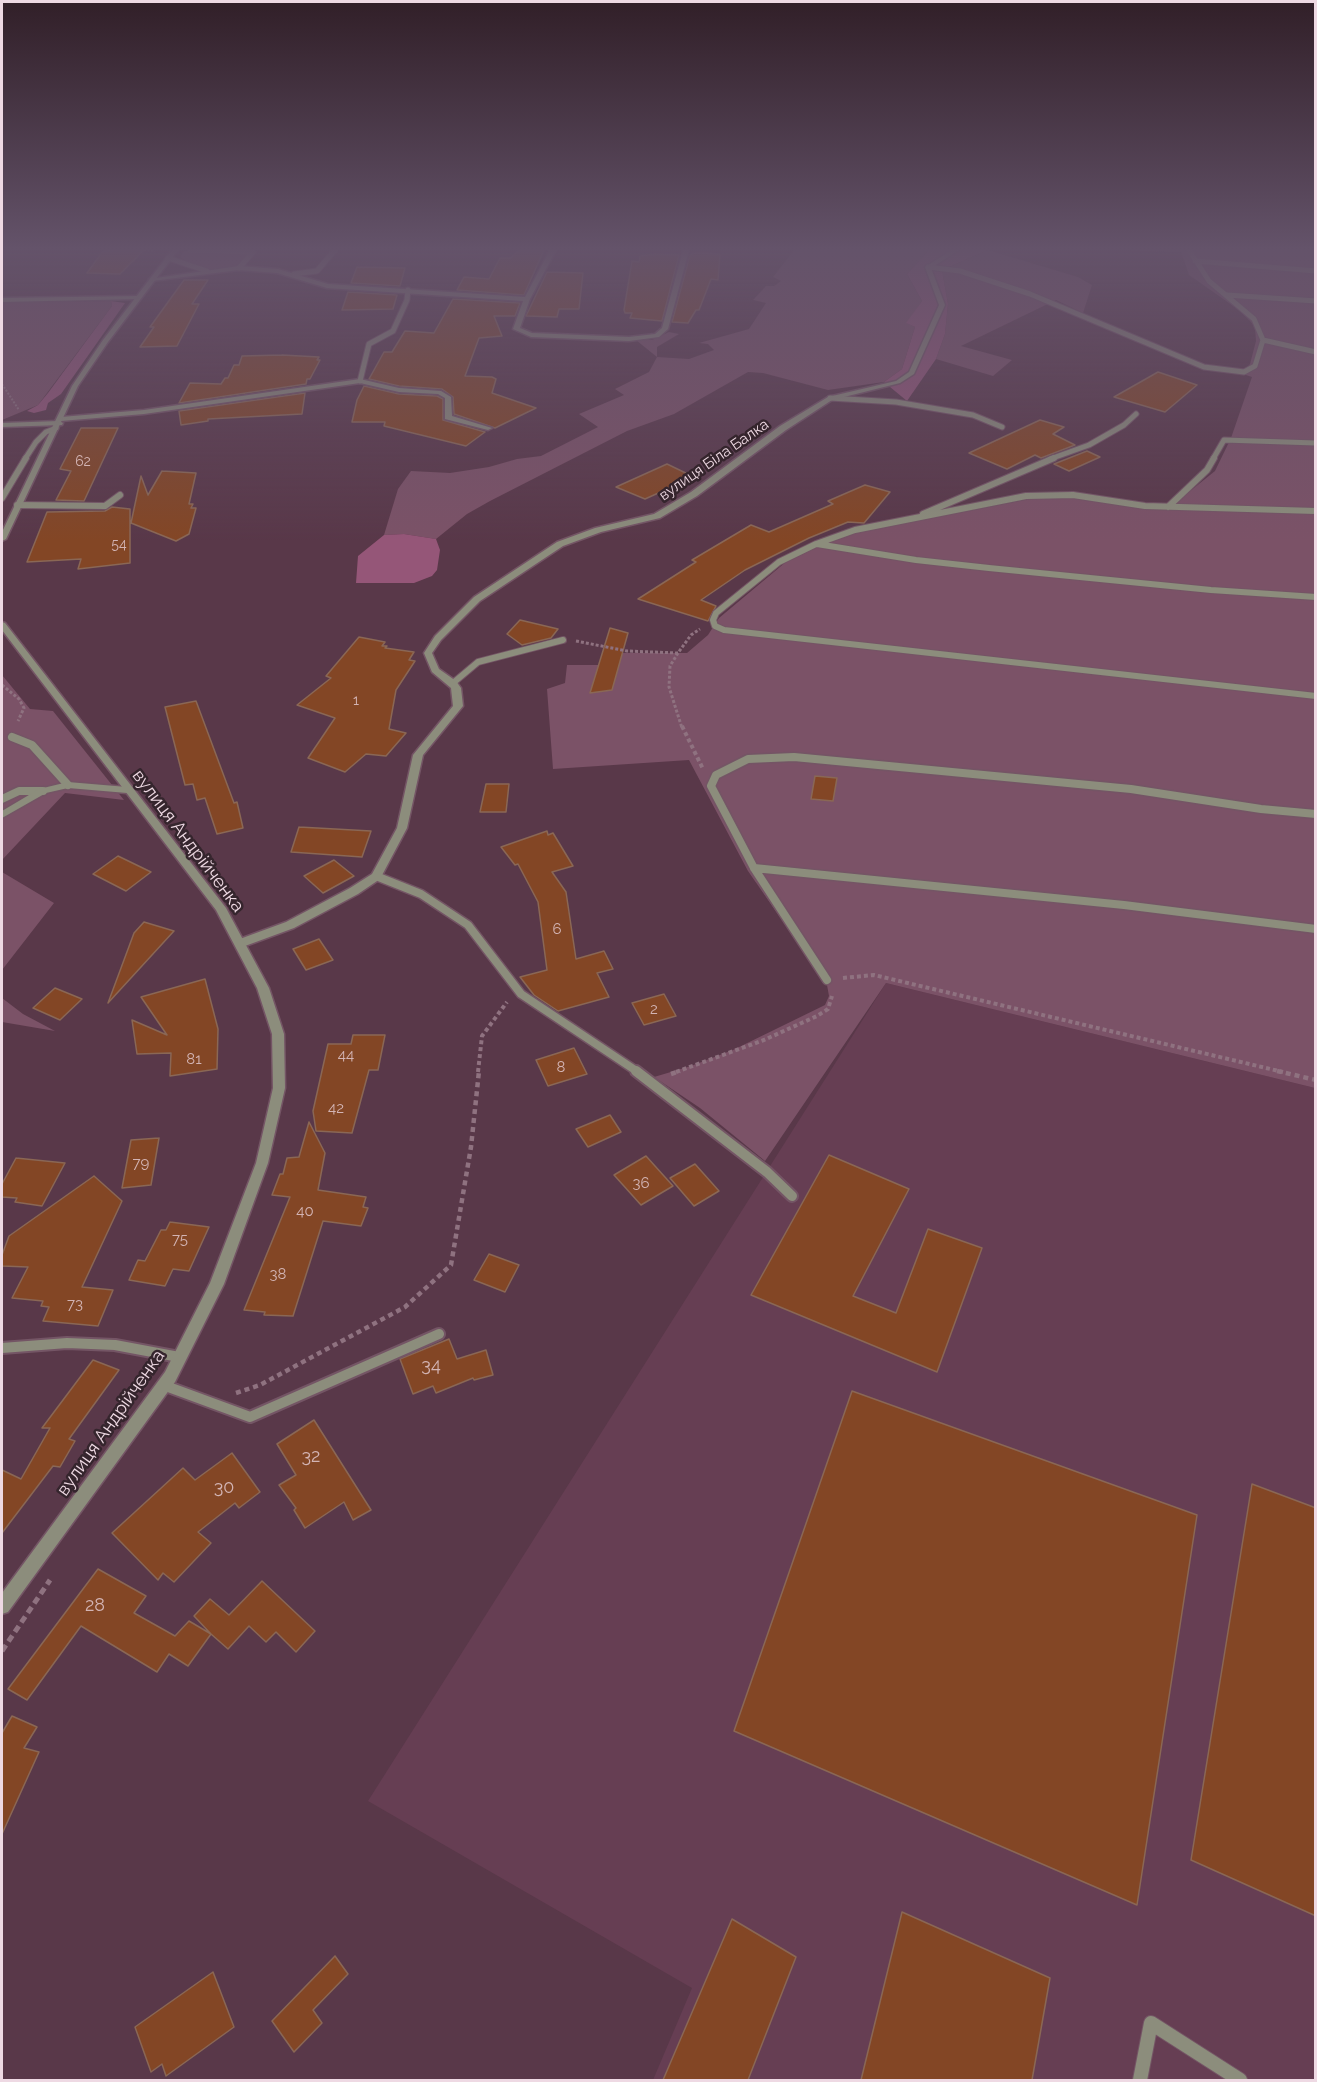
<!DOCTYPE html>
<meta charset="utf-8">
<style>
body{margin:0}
#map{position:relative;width:1317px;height:2082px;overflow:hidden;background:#593849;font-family:Raleway,sans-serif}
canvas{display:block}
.frame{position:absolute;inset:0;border:3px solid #eed9e3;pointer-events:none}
</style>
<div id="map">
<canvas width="1317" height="2082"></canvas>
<div class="frame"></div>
</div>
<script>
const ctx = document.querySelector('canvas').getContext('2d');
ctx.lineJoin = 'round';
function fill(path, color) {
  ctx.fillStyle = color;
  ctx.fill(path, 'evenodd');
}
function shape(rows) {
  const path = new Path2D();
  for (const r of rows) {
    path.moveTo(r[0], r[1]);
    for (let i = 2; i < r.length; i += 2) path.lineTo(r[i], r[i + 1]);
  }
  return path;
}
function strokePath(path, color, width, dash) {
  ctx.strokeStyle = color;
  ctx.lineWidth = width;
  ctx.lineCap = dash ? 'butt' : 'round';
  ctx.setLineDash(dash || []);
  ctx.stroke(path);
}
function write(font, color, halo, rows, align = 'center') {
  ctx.font = font + ' Raleway,sans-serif';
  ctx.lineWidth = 5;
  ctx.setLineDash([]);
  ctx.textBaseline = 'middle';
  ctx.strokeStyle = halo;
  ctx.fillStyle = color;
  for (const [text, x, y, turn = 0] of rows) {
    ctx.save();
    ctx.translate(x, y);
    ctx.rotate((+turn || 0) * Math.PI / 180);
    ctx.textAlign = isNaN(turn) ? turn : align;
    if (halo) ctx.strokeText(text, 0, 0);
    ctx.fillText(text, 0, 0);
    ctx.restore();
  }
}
fill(shape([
 [886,983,1315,1088,1315,2080,653,2080,692,1988,368,1801]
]), '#663e53');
fill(shape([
 [794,250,929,250,907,274,922,301,907,323,915,327,902,369,884,382,828,390,763,373,748,372,674,414,627,431,490,501,467,514,436,539,404,534,384,535,398,489,411,471,450,473,489,467,517,459,541,456,598,427,579,414,624,395,615,389,649,372,657,357,636,340,652,340,669,332,679,334,657,347,657,357,689,359,714,350,708,344,699,343,749,329,766,303,753,300,766,286,774,286,781,281,773,277],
 [988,250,1078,277,1092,285,1083,313,1056,300,961,346,1012,360,993,376,936,359,945,334,948,304,942,270],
 [1109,250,1315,250,1315,1088,886,983,765,1161,700,1108,654,1077,691,1066,733,1050,825,1005,829,996,827,985,748,871,689,760,553,769,547,689,565,683,567,665,607,665,618,653,687,653,708,635,719,618,787,561,844,535,1050,495,1169,508,1215,471,1231,438,1252,377,1234,371,1246,369,1250,364,1256,341,1255,326,1239,310,1189,275,1181,252],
 [184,251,248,252,249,254,238,266,212,270,198,269,187,262,180,257],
 [111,301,112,306,38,405,2,420,2,302],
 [2,675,30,709,53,711,124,800,65,793,2,860],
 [2,872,54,903,2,970],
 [2,998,23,1014,55,1031,2,1022]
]), '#7b5267');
fill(shape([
 [929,250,988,250,942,270,948,304,945,334,936,359,907,401,884,382,902,369,915,327,906,323,922,301,907,274],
 [111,301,125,303,61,394,48,403,46,410,34,413,27,411,38,405,48,393,112,306],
 [404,534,436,539,440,550,437,570,432,576,414,583,356,583,358,556,384,535]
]), '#955678');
const building = shape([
 [116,250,144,250,120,274,87,273,103,251,116,250],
 [519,250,544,250,524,295,457,290,464,277,489,279,500,258,511,258,519,250],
 [694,253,720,254,718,280,711,279,699,310,696,310,688,323,672,322,690,255,694,253],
 [657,254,679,255,662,321,630,318,632,313,625,313,624,310,632,261,639,262,640,256,657,254],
 [357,267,405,268,400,286,351,283,357,267],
 [547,272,583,273,579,309,559,309,557,317,526,316,547,272],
 [184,280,208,280,192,304,199,304,177,346,140,347,154,327,150,327,184,280],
 [348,292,397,295,393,309,342,310,348,292],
 [453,299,520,303,515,316,494,316,502,336,479,338,465,376,492,377,496,379,492,393,536,408,495,428,454,414,453,397,442,389,399,386,369,379,384,352,392,352,405,331,434,333,453,299],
 [282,355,319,357,317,360,320,360,310,379,307,379,306,384,179,403,190,383,221,384,225,378,228,378,234,365,239,365,242,356,282,355],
 [1158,372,1197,385,1165,412,1114,397,1158,372],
 [364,386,399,394,437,396,443,399,443,420,485,432,466,446,384,426,385,422,352,422,357,400,364,386],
 [305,393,302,414,208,419,208,421,181,425,179,411,305,393],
 [1040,420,1064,427,1053,434,1075,445,1041,458,1035,455,1007,469,969,453,1040,420],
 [81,428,118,428,84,501,56,500,71,471,60,469,81,428],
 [1087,451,1100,457,1069,471,1054,464,1087,451],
 [667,464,694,477,645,499,616,487,667,464],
 [162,471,196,473,189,504,193,504,191,508,196,508,189,534,176,541,131,523,141,476,148,495,162,471],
 [865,485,890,492,864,523,848,522,809,538,745,570,701,600,716,606,708,621,638,599,696,562,692,560,751,525,769,532,833,504,828,501,865,485],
 [112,507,130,509,130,563,78,569,81,559,27,562,47,512,105,511,112,507],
 [520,620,558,629,551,638,522,645,507,634,520,620],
 [610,628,628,633,612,690,590,693,610,628],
 [359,637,385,642,382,646,387,646,385,648,414,652,409,660,415,661,396,690,389,729,406,733,386,756,366,754,345,772,308,758,335,718,297,705,331,678,326,676,359,637],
 [196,701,234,803,237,802,243,828,217,834,205,798,197,800,193,784,185,785,165,707,196,701],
 [815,776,837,778,833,801,811,799,815,776],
 [486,784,509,784,506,812,480,812,486,784],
 [299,827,371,831,362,857,291,852,299,827],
 [547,831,548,835,553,833,573,866,552,872,566,892,576,959,604,951,613,969,597,973,609,997,558,1011,534,995,520,977,547,970,538,902,518,864,515,865,501,847,547,831],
 [118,856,151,872,126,891,93,874,118,856],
 [334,860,354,876,323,893,304,876,334,860],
 [144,922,174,931,108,1003,134,933,144,922],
 [319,939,333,960,306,970,293,949,319,939],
 [205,979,218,1029,217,1069,170,1076,171,1053,137,1054,132,1020,167,1035,141,997,205,979],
 [55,988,82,999,60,1020,33,1008,55,988],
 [664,994,676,1016,644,1025,632,1003,664,994],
 [353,1035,385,1035,378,1070,369,1070,352,1133,316,1131,313,1111,328,1044,351,1044,353,1035],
 [574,1048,587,1074,548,1086,536,1060,574,1048],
 [610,1115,621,1132,588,1147,576,1129,610,1115],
 [309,1122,325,1153,318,1190,366,1197,363,1207,368,1208,361,1226,323,1221,293,1316,264,1315,265,1312,244,1310,290,1197,272,1195,280,1174,283,1174,287,1158,299,1157,309,1122],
 [159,1138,151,1185,122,1188,131,1140,159,1138],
 [829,1155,909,1189,853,1296,896,1313,928,1229,982,1248,937,1372,751,1295,829,1155],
 [646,1156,673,1186,641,1205,614,1175,646,1156],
 [16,1158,65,1163,42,1206,15,1202,17,1198,2,1197,2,1184,16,1158],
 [695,1164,719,1191,694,1206,670,1178,695,1164],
 [94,1176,122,1201,82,1287,113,1290,98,1326,43,1321,49,1307,41,1306,43,1301,12,1298,28,1267,2,1266,2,1255,9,1236,94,1176],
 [170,1222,209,1227,189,1271,173,1269,165,1286,129,1280,138,1260,145,1261,161,1230,166,1230,170,1222],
 [489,1254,519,1265,505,1292,474,1280,489,1254],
 [449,1339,457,1359,486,1350,493,1375,474,1380,473,1378,436,1393,433,1386,413,1394,400,1359,449,1339],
 [93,1360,119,1370,69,1439,75,1441,60,1467,53,1466,2,1533,2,1470,21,1479,50,1428,42,1428,93,1360],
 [852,1391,1197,1515,1137,1905,734,1731,852,1391],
 [314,1420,371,1510,353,1520,344,1502,305,1528,294,1510,296,1508,279,1485,296,1475,277,1444,314,1420],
 [232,1453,260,1492,239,1508,235,1503,198,1532,211,1543,174,1582,163,1573,158,1580,112,1533,183,1468,195,1480,232,1453],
 [1252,1484,1316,1508,1316,1916,1191,1860,1252,1484],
 [98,1569,146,1596,134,1613,175,1636,189,1621,211,1634,194,1616,210,1599,229,1615,262,1581,315,1631,296,1652,276,1632,266,1642,249,1626,228,1649,211,1634,188,1666,169,1654,157,1672,81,1626,27,1700,8,1689,98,1569],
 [12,1716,37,1727,24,1748,39,1752,2,1834,2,1733,12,1716],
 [902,1912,1050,1978,1032,2080,861,2080,902,1912],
 [732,1919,796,1957,748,2080,663,2080,732,1919],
 [335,1956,348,1974,313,2010,322,2023,294,2052,272,2021,335,1956],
 [213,1972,234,2027,166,2076,162,2064,151,2072,135,2027,213,1972]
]);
fill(building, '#834625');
strokePath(building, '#8a6755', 1.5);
const serviceFar4 = shape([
 [190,250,253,252,239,268],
 [168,258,207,271],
 [1195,261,1316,271],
 [928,267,960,271,1030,294,1204,367,1244,372,1255,366,1263,340,1254,319,1209,281,1189,250],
 [294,274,317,271,335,250],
 [1227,295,1316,301],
 [1263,340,1316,352],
 [360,381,369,344,393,331,407,300,408,290],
 [830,398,896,402,973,415,1002,427],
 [25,459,36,442,46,432,56,428],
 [1050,459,1089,445,1124,425,1136,414],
 [1213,459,1224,440,1316,443]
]);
const serviceFar3 = shape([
 [2,498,26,458],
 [17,505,105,506,120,495],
 [1168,507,1207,470,1214,458],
 [1316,511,1145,506,1073,495,1026,496,855,530,816,544,779,562,716,613,713,620,715,626,724,630,1316,696],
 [923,514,1054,458],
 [817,544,916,560,989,568,1211,590,1316,597],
 [453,683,478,662,563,640]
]);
const serviceFar2 = shape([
 [12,737,32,745,68,785],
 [2,799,19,791,43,791],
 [754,868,1124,905,1316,929],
 [376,876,421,894,468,925,521,994,638,1072],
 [827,980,754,868,711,786,716,775,748,759,794,757,1131,789,1261,809,1316,814]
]);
const serviceFar1 = shape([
 [636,1071,767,1172,792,1196],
 [2,1348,67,1343,115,1345,179,1357],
 [163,1385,250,1417,439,1334]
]);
const service = shape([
 [1140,2080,1151,2023,1240,2080]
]);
const minor = shape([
 [550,250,556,250,530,299,520,328,532,333,629,337,655,334,662,328,683,250,689,250,668,329,659,337,629,341,531,337,513,329,523,301,327,288,277,273,239,270,152,281,149,279,239,266,278,269,328,284,525,297,550,250],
 [952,250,959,250,931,268,945,305,914,374,900,383,832,400,786,430,697,496,660,518,601,532,563,546,480,601,441,640,432,653,439,669,456,681,461,688,463,706,423,755,407,828,380,879,358,894,294,928,245,946,237,946,235,943,237,940,286,922,350,888,372,874,397,828,413,755,453,706,451,688,432,672,424,653,435,636,474,597,557,542,595,528,654,514,691,492,780,426,828,397,896,381,909,372,939,305,925,267,952,250],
 [138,296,140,299,2,302,2,298,138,296],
 [360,379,399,388,441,391,451,397,452,416,492,428,488,430,445,419,445,398,438,394,399,392,360,383,144,414,61,421,57,419,61,417,144,410,360,379],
 [59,421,63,423,62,425,2,427,2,423,59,421],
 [68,782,127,787,132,790,127,793,68,788,46,793,2,818,2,811,39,789,68,782]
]);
const tertiary = shape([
 [172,250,178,250,108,342,78,386,6,539,2,541,2,532,72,386,103,340,172,250],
 [2,622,5,623,226,908,269,988,284,1034,285,1088,268,1163,224,1284,175,1382,8,1612,2,1614,2,1593,165,1372,210,1283,256,1163,273,1088,272,1034,257,988,216,910,2,630,2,622]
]);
strokePath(serviceFar4, '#745565', 7);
strokePath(serviceFar3, '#745565', 8);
strokePath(serviceFar2, '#745565', 11);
strokePath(serviceFar1, '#745565', 14);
strokePath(service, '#745565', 16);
strokePath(minor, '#745565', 3);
strokePath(tertiary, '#745565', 3);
strokePath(shape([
 [144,250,155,251],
 [2,384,19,410]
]), '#8f7280', 2, [2, 1.5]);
strokePath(shape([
 [576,641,627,651,678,653,691,635,700,629],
 [678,653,670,666,669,687,682,728],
 [2,685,19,699,24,708,18,721]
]), '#8f7280', 3, [3, 2]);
strokePath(shape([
 [682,726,703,769],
 [843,978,874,975,1283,1072],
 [478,1072,482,1036,507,1002],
 [676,1072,764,1040,817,1016,828,1009,832,996]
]), '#8f7280', 4, [4, 3]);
strokePath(shape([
 [1277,1071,1316,1080],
 [671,1074,680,1071],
 [236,1393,260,1385,405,1307,451,1265,471,1147,479,1071]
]), '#8f7280', 4.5, [5, 4]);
strokePath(shape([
 [2,1651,50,1580]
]), '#8f7280', 5, [7, 4.5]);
strokePath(serviceFar4, '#8c8d7c', 5);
strokePath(serviceFar3, '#8c8d7c', 6);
strokePath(serviceFar2, '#8c8d7c', 8);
strokePath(serviceFar1, '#8c8d7c', 10);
strokePath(service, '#8c8d7c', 14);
fill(minor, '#8c8d7c');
fill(tertiary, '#8c8d7c');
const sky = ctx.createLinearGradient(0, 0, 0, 541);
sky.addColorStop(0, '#311f28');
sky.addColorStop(0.46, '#64536a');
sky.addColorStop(1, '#64536a00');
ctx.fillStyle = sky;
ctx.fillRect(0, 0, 1317, 541);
write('14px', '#d3b4b4', null, [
 ["62",83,462],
 ["54",119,545],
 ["1",356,701]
]);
write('15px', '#eed9e3', '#35252d', [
 ["вулиця Біла Балка",714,460,-35]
]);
write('15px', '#d3b4b4', null, [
 ["6",557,929],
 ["2",654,1009],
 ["44",346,1055],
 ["81",194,1059],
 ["8",561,1067],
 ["42",336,1108],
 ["79",141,1163],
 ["36",641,1183],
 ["40",305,1211],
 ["75",180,1239],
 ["38",278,1274],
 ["73",75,1304]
]);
write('18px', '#eed9e3', '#35252d', [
 ["вулиця Андрійченка",188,841,53],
 ["вулиця Андрійченка",111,1423,-55]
]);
write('18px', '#d3b4b4', null, [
 ["34",431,1366],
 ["32",311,1457],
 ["30",224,1488],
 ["28",95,1606]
]);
</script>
